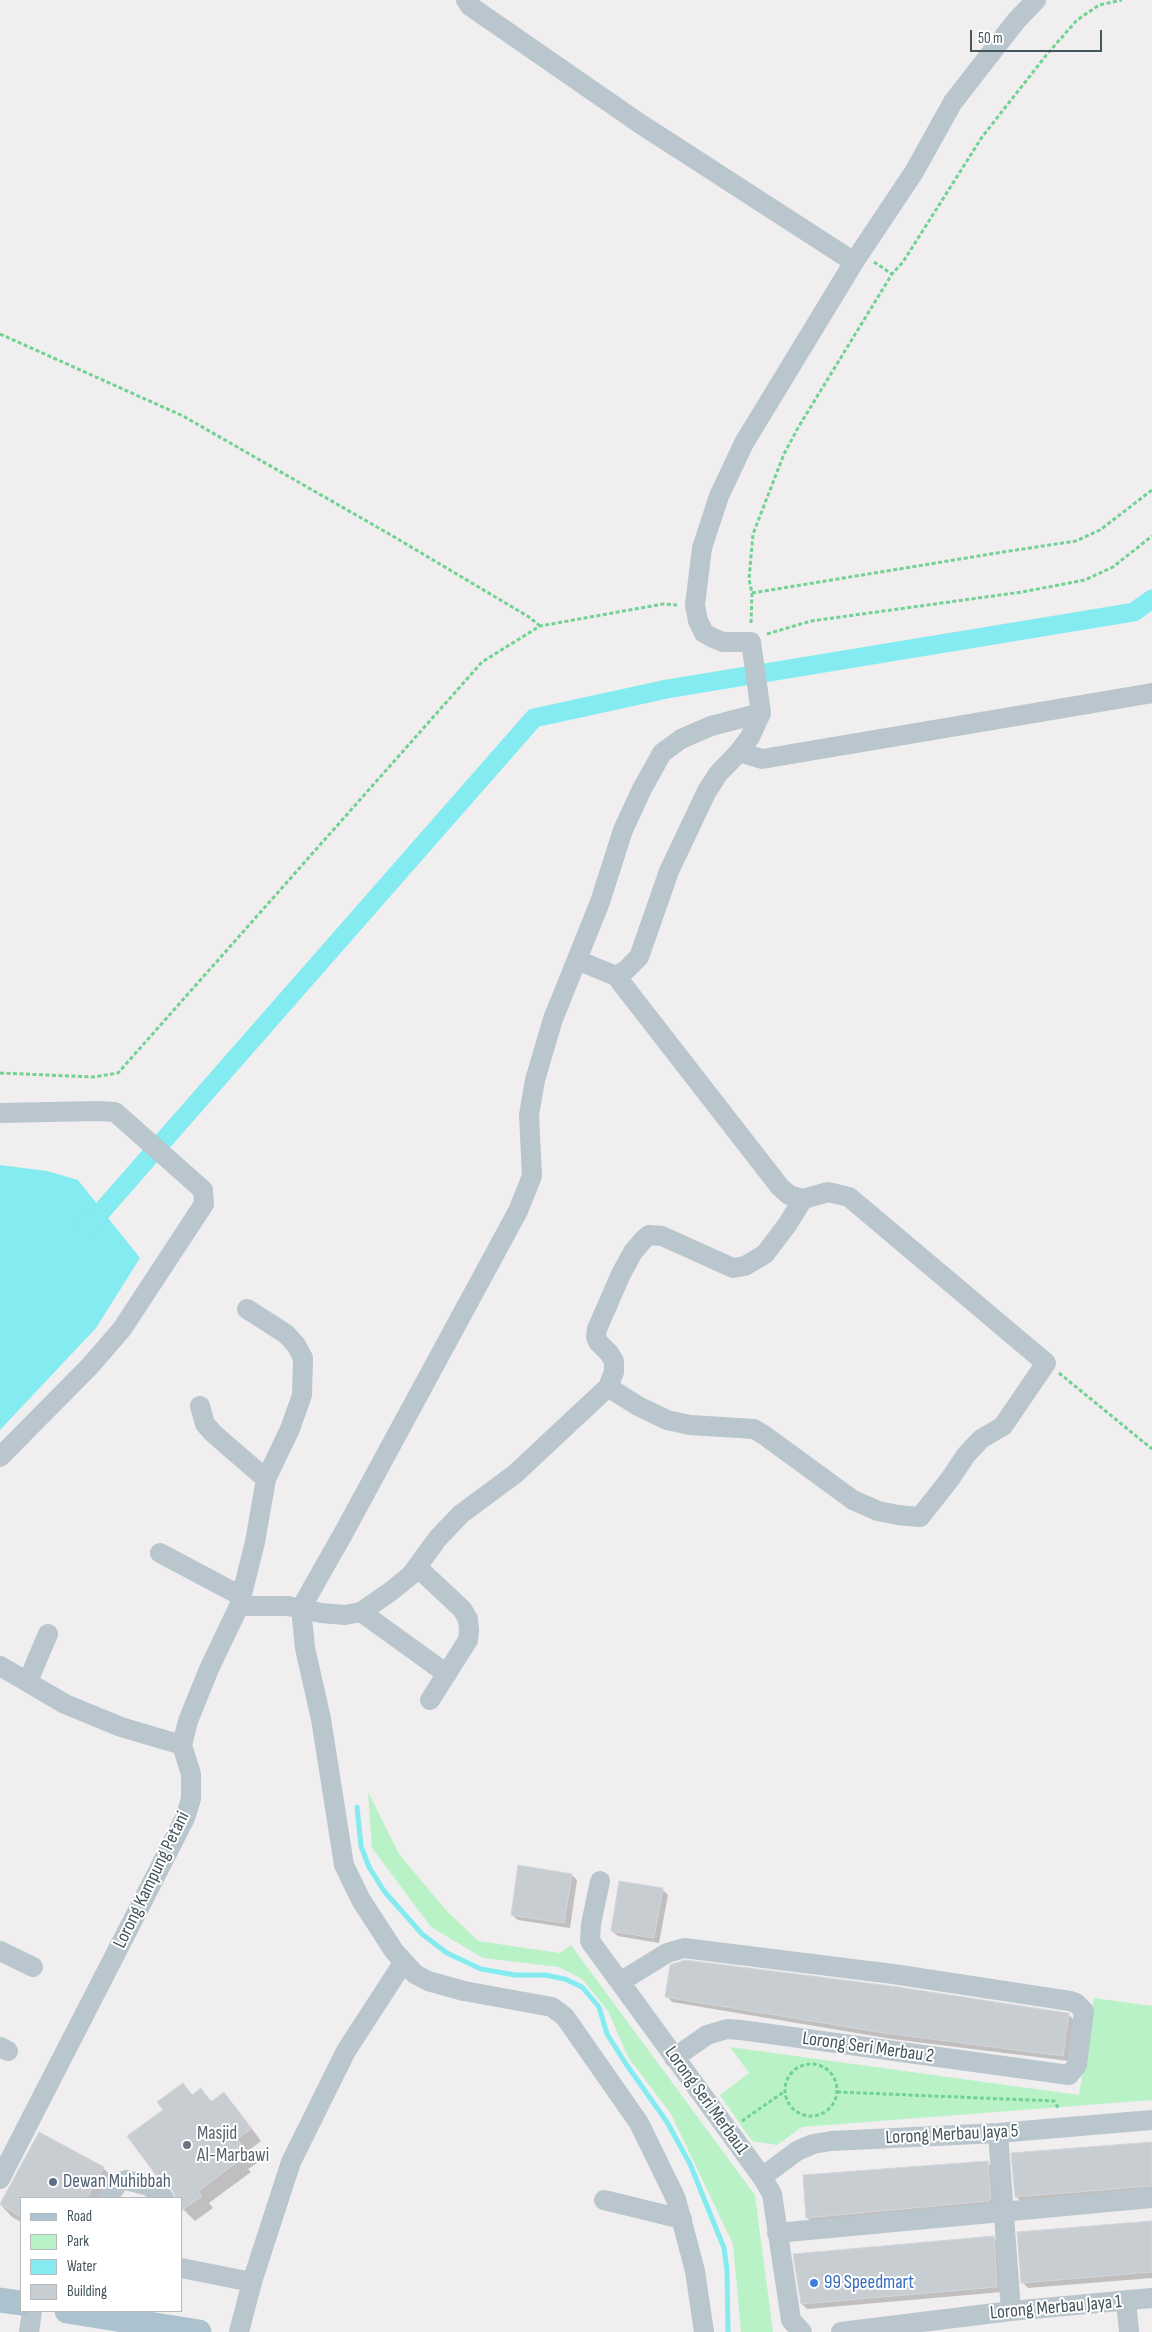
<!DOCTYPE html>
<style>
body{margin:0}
#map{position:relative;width:1152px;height:2332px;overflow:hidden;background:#f1eeef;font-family:"Sofia Sans Condensed",sans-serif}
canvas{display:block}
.legend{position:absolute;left:20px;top:2197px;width:162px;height:115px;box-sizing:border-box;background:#fff;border:1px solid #b5bbbe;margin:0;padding:6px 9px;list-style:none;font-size:15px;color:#45555d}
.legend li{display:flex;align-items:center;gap:10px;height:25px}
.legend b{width:25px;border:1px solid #b5bbbe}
.scale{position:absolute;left:970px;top:30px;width:132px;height:22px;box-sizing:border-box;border:2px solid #45555d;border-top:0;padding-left:6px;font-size:15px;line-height:18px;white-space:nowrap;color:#45555d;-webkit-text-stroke:4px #fff;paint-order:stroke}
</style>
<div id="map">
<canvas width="1152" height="2332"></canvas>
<ul class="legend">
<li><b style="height:6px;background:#acc3cf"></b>Road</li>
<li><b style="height:14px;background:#baf2c7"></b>Park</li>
<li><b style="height:14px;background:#84ebf1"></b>Water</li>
<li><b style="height:14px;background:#c8cdd2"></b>Building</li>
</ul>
<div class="scale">50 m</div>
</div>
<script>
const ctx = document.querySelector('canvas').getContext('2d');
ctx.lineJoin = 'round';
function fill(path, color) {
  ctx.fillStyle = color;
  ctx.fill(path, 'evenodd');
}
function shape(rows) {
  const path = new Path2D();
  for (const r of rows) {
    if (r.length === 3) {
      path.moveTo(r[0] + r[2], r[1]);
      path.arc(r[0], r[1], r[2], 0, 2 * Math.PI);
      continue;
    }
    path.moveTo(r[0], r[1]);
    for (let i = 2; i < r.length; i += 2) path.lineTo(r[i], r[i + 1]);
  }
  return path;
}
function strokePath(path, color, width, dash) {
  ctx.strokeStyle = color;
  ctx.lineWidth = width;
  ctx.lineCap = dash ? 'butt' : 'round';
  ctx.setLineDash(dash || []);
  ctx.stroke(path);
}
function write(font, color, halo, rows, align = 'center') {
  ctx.font = font + ' "Sofia Sans Condensed",sans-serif';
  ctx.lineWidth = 4;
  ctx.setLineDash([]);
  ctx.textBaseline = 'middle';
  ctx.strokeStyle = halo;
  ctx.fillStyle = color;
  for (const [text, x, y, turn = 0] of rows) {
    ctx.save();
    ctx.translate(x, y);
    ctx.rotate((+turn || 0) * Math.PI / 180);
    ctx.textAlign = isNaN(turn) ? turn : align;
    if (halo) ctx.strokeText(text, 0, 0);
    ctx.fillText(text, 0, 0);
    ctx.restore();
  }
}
fill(shape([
 [368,1792,399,1854,446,1910,478,1941,560,1953,571,1945,755,2195,773,2332,741,2332,733,2244,671,2114,628,2057,608,2011,582,1979,559,1967,483,1958,431,1927,372,1848],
 [1094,1998,1152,2006,1152,2100,802,2127,777,2145,752,2141,720,2095,749,2073,730,2047,1079,2095]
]), '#baf2c7');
fill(shape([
 [0,1165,47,1171,78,1180,140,1258,96,1328,0,1430]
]), '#84ebf1');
fill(shape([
 [572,1875,577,1880,570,1928,518,1920,512,1915],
 [662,1889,668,1895,659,1943,618,1936,612,1931],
 [667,1996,1068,2014,1074,2020,1069,2061,892,2039,672,2002],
 [183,2085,193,2095,200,2090,213,2102,224,2094,235,2106,261,2141,248,2151,257,2163,248,2169,251,2172,209,2203,213,2208,195,2221,181,2207,181,2198,176,2198,176,2194,159,2177,164,2110],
 [40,2133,103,2168,115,2179,104,2198,21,2198,21,2222,12,2217,1,2205],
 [1152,2143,1152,2191,1021,2202,1016,2196],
 [988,2163,993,2168,996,2205,813,2223,807,2218],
 [1152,2222,1152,2278,1028,2288,1022,2282],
 [993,2237,999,2243,1002,2292,807,2309,802,2304]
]), '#0003');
strokePath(shape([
 [357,1807,361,1846,369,1867,384,1891,422,1934,447,1953,481,1969,515,1975,545,1975,565,1979,582,1987,599,2007,607,2034,626,2064,667,2122,690,2164,724,2248,727,2270,728,2332]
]), '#84ebf1', 5);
strokePath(shape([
 [86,1229,534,718,667,689,1134,612,1152,599]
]), '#84ebf1', 19);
const building = shape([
 [518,1865,572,1874,564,1923,511,1915,518,1865],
 [619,1881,663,1888,654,1938,611,1931,619,1881],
 [685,1960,891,1986,1067,2013,1069,2013,1063,2056,885,2033,665,1997,670,1965,685,1960],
 [183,2083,192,2095,201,2088,211,2102,224,2092,251,2129,237,2139,246,2151,237,2156,240,2160,198,2191,202,2196,181,2211,181,2198,176,2198,172,2189,158,2178,127,2136,163,2110,157,2102,183,2083],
 [39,2132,104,2167,87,2198,21,2198,21,2217,0,2204,39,2132],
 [1152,2142,1152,2186,1015,2197,1011,2153,1152,2142],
 [988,2161,991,2199,989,2201,806,2218,803,2175,988,2161],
 [1152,2221,1152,2272,1021,2283,1017,2232,1152,2221],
 [994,2236,997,2287,801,2304,793,2254,994,2236]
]);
fill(building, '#c8cdd2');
strokePath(building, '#d2d6db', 1);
strokePath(shape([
 [874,262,892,274],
 [0,334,183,416,391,535,529,617,540,626],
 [752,593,1003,552,1076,541,1100,530,1152,490],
 [751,623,752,593,749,579,753,534,784,454,799,426,892,274,903,262,982,137,1048,53,1077,20,1099,5,1122,0],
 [767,634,811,621,1022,592,1085,580,1113,567,1152,536],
 [0,1073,94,1077,118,1073,482,662,540,626,663,604,677,605],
 [1059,1373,1152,1449],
 [811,2090,26],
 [837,2092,1054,2101,1059,2109],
 [742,2121,785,2091]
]), '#70d293', 3, [4, 2.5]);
strokePath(shape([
 [466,0,470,6,639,123,854,262],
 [739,752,762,759,1152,693],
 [577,960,616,976,780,1187,789,1195,803,1199,828,1192,849,1197,1046,1363,1003,1426,981,1439,966,1455,950,1479,920,1517,898,1515,878,1511,853,1500,764,1435,754,1429,690,1425,667,1420,638,1406,608,1387],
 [616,976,626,970,639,957,669,871,707,791,718,774,739,752,750,737,761,713,751,642,723,642,713,638,704,633,698,621,695,605,702,548,719,496,744,443,854,262,914,172,953,102,1016,21,1036,0],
 [0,1113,98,1111,115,1112,203,1190,204,1204,122,1329,90,1366,0,1457],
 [200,1406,205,1424,214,1434,266,1479],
 [160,1553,241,1596],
 [417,1567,462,1609,468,1619,469,1630,468,1640,430,1700],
 [239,1606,288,1606,321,1613,345,1615,361,1612,390,1592,411,1575,438,1538,461,1514,515,1474,608,1387,614,1372,614,1361,609,1353,598,1342,596,1337,597,1329,621,1274,633,1252,644,1239,649,1235,662,1236,733,1268,745,1266,765,1254,787,1225,803,1199],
 [361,1612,447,1674],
 [0,1666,65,1704,121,1727,182,1745],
 [28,1681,48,1634],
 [600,1881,591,1924,590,1941,762,2177,772,2194,791,2320,802,2332],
 [0,1951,33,1967],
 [620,1982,667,1953,684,1948,893,1974,1070,2001,1076,2003,1084,2011,1077,2065,1069,2075,741,2030,727,2029,707,2035,674,2058],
 [0,2047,8,2051],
 [998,2133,1011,2311],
 [762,2177,797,2151,813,2144,831,2141,998,2133,1152,2120],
 [0,2179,156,1875,185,1818,191,1799,191,1774,182,1745,188,1721,209,1669,239,1606,255,1542,266,1479,290,1429,302,1395,303,1358,296,1345,286,1334,247,1309],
 [108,2198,118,2183,126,2180,149,2186,164,2198],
 [604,2200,682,2219],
 [777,2233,1152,2198],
 [181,2268,252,2282],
 [1126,2301,1129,2332],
 [29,2332,32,2311],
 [239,2332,252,2282,291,2162,346,2051,403,1963],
 [704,2332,695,2271,676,2199,639,2123,565,2017,552,2007,464,1991,428,1981,415,1974,394,1951,361,1900,344,1865,321,1719,305,1648,301,1608,343,1534,518,1211,532,1176,529,1115,535,1080,553,1019,600,902,623,830,642,789,662,753,681,739,711,726,761,713],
 [841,2332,1011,2311,1152,2298]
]), '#b9c6cd', 20);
strokePath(shape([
 [0,2300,21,2303],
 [67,2311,199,2332]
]), '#acc3cf', 25);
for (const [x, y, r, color] of [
 [187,2145,5,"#6b7280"],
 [53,2182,5,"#5c6f8a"],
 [814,2283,5,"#3f7fe0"]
]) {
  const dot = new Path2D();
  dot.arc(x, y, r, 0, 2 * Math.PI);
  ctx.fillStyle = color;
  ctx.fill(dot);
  strokePath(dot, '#fff', 2);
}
write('19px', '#45555d', '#fff', [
 ["Lorong Kampung Petani",152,1880,-64],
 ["Lorong Seri Merbau 2",868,2048,8],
 ["Lorong Seri Merbau1",706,2101,54],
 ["Lorong Merbau Jaya 5",952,2135,-3],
 ["Lorong Merbau Jaya 1",1056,2308,-5]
]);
write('19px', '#5b616d', '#fff', [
 ["Masjid",197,2134],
 ["Al-Marbawi",197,2156]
], 'left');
write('19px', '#4e5e75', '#fff', [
 ["Dewan Muhibbah",63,2182]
], 'left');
write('19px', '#366cbe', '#fff', [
 ["99 Speedmart",824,2283]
], 'left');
</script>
